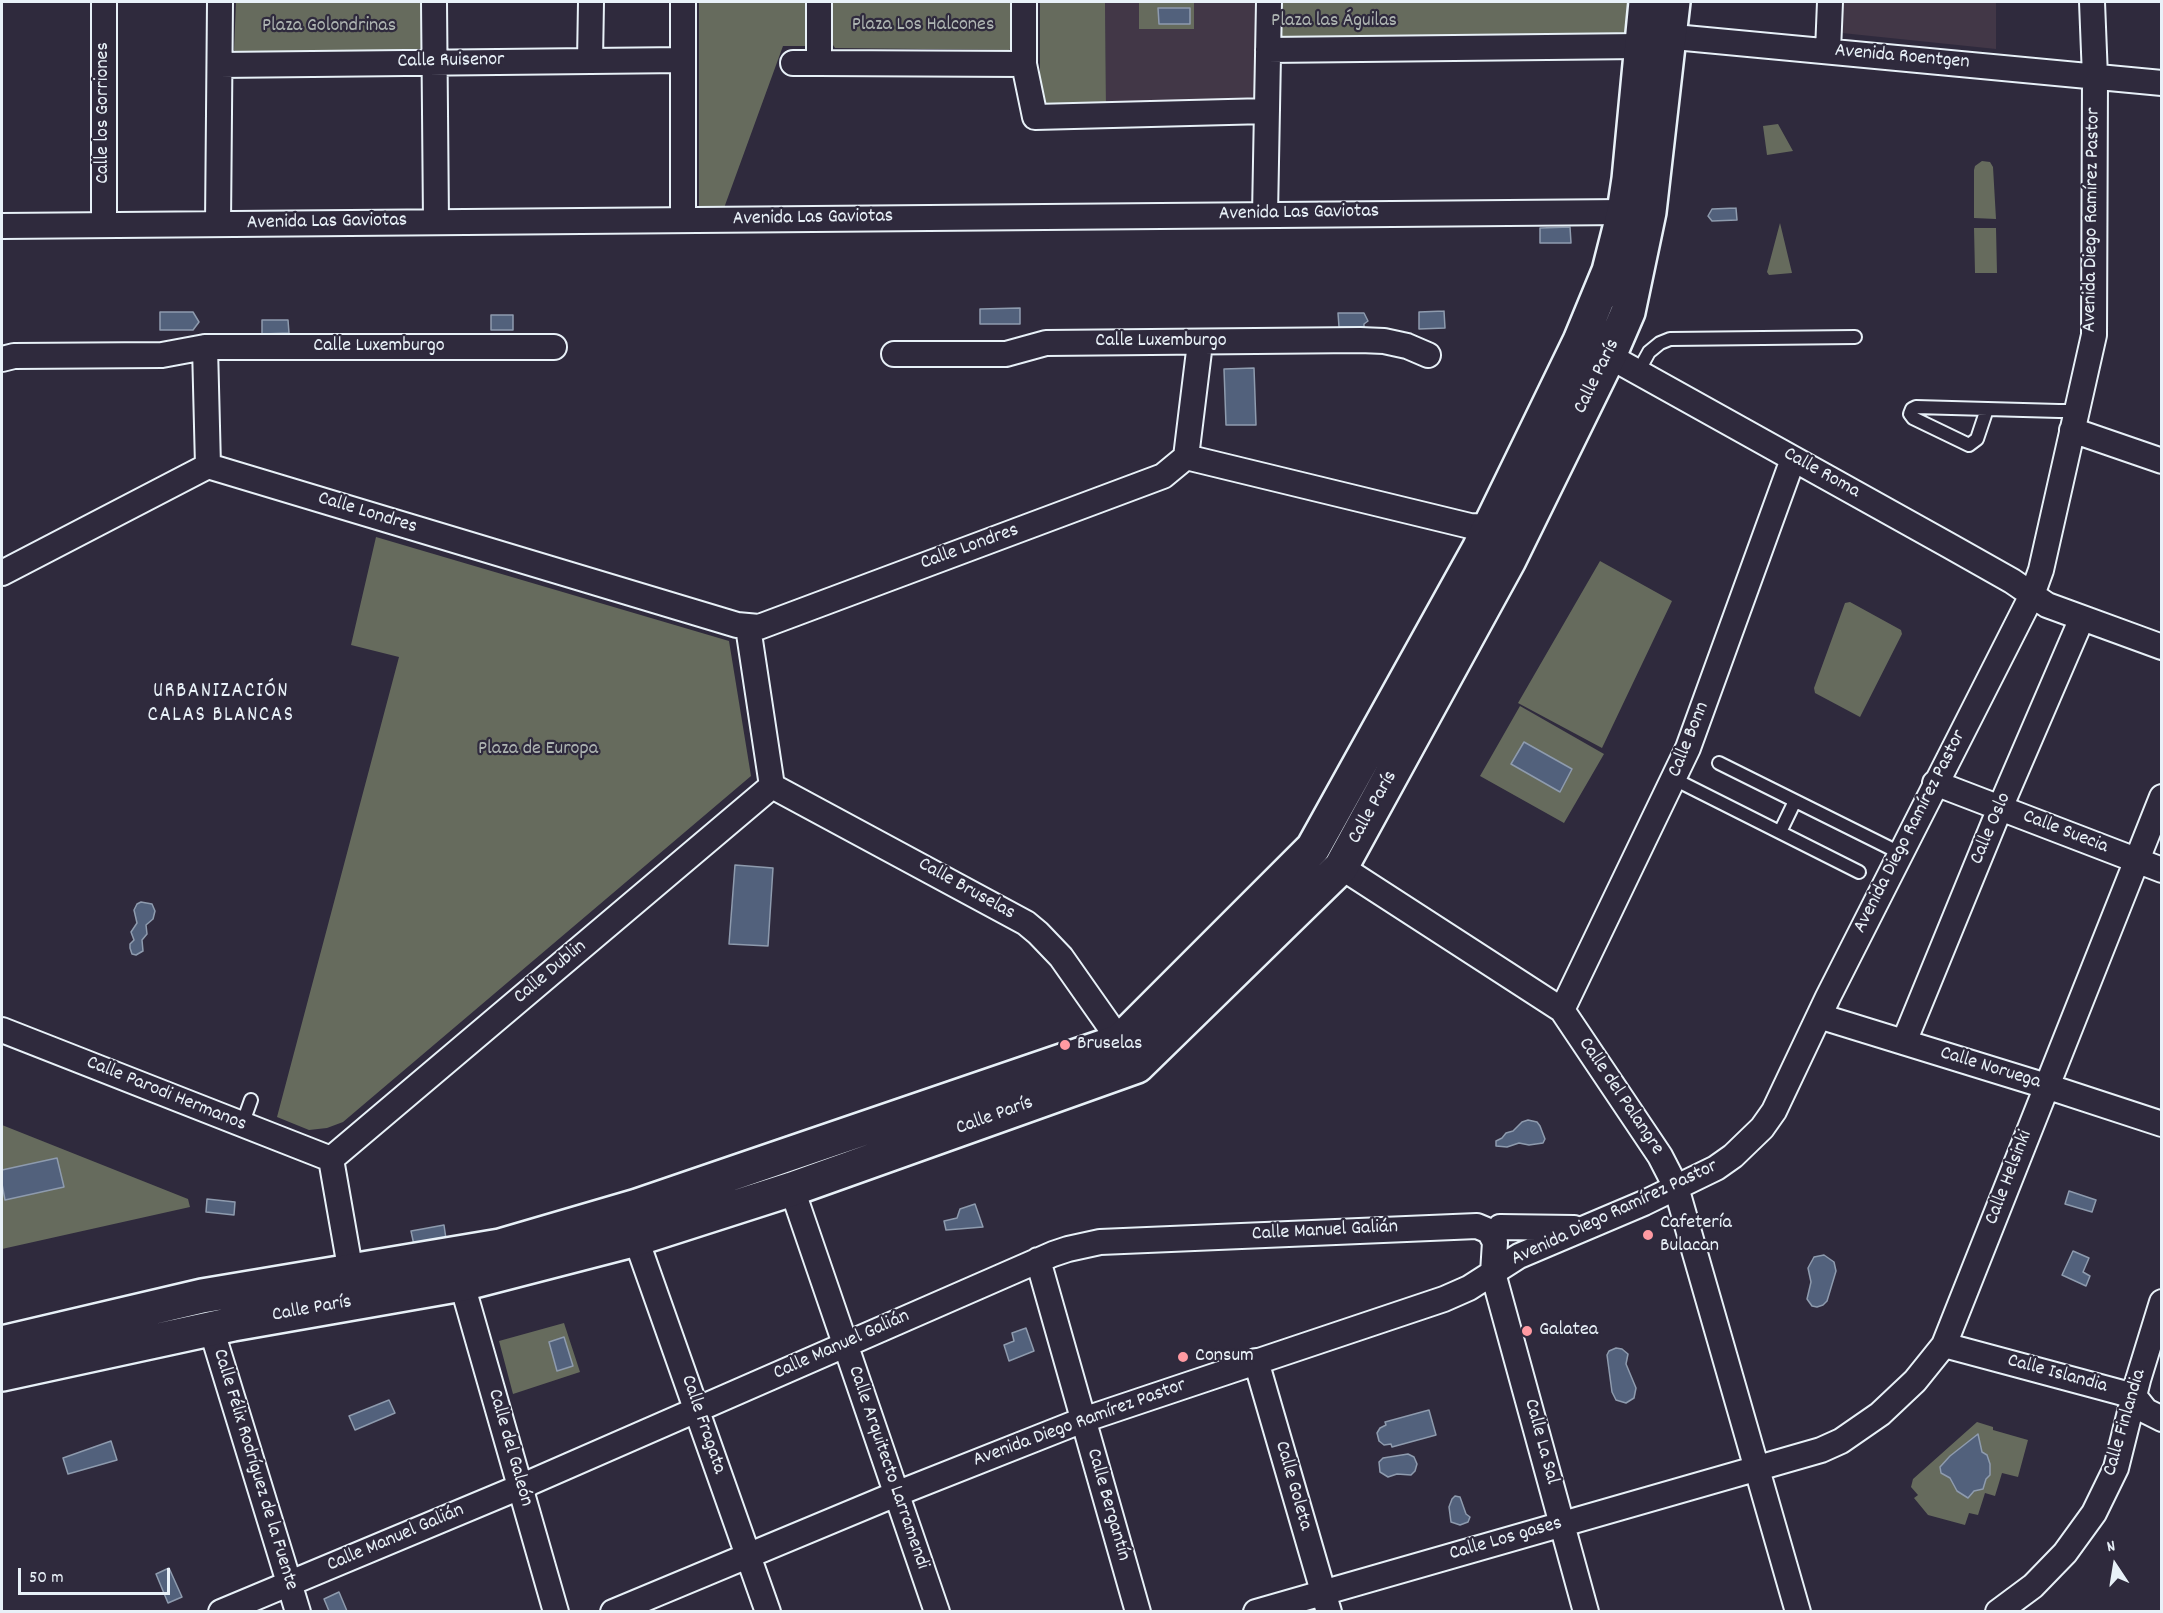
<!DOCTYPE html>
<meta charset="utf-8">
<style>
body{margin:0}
#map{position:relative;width:2163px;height:1613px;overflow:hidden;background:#2f2a3d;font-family:Dekko,sans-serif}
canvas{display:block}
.frame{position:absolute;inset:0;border:3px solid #e8f1f8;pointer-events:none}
.north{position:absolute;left:2085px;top:1535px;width:60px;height:60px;-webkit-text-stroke:4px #2f2a3d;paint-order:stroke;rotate:348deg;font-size:16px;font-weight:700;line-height:24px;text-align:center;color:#e8f1f8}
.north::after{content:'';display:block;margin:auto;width:21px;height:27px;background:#e8f1f8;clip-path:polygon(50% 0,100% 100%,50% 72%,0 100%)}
.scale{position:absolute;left:18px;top:1568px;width:152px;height:27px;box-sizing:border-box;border:3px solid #e8f1f8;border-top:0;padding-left:8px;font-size:18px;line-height:21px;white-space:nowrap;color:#e8f1f8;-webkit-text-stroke:4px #2f2a3d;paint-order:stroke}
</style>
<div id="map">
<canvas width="2163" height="1613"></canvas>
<div class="frame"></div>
<div class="north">N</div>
<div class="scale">50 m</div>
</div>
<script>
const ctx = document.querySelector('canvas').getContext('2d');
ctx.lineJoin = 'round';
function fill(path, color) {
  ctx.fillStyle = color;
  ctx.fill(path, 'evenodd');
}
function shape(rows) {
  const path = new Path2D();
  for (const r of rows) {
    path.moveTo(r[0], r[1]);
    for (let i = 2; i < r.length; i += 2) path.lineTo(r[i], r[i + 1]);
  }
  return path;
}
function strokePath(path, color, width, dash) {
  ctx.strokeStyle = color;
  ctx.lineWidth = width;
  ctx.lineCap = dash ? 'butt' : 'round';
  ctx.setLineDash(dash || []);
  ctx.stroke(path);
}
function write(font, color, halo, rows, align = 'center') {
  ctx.font = font + ' Dekko,sans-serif';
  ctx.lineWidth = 4.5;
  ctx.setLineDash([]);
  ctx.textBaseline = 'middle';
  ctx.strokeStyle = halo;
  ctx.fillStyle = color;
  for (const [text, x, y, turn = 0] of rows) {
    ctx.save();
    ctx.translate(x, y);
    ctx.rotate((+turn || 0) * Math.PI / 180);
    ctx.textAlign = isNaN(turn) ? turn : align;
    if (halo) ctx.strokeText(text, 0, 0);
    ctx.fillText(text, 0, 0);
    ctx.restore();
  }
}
fill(shape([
 [1105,2,1257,2,1255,101,1106,108],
 [1843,2,1996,2,1996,49,1842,33]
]), '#423747');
fill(shape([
 [236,2,423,2,423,51,236,53,234,50],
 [699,2,806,2,805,46,783,46,724,208,699,208],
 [833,2,1013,2,1013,47,1009,50,835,48,833,45],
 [1040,2,1105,2,1106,108,1040,109],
 [1139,2,1194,2,1194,29,1139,29],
 [1279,2,1636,2,1631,36,1280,43],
 [1778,124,1793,151,1767,155,1763,126],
 [1982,161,1990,162,1993,167,1996,219,1974,218,1974,170,1975,166],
 [1780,223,1792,273,1769,275,1767,272],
 [1974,228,1996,228,1997,273,1975,273],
 [376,537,729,641,751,776,343,1122,327,1128,309,1130,277,1117,399,657,351,645],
 [1600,561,1672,601,1602,748,1518,703],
 [1850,602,1901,630,1902,634,1860,717,1815,693,1814,688,1845,603],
 [1520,706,1604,754,1564,823,1480,776],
 [2,1125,188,1199,190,1207,2,1249],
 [564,1323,580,1372,513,1394,499,1341],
 [1977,1422,1993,1427,1993,1430,2028,1440,2018,1477,2002,1473,1995,1496,1985,1493,1978,1515,1969,1513,1965,1525,1928,1515,1914,1498,1918,1495,1911,1487,1913,1479]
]), '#666b5d');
const water = shape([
 [1158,8,1190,8,1190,24,1159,24,1158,8],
 [1736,208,1737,220,1712,221,1708,216,1712,209,1736,208],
 [1570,227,1571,243,1540,243,1540,228,1570,227],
 [1020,308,1020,324,980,324,980,309,1020,308],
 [1444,311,1445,328,1419,329,1419,312,1444,311],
 [160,312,193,312,199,322,193,330,160,330,160,312],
 [1338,313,1364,313,1368,321,1364,324,1364,327,1339,327,1338,313],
 [491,315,513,315,513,330,491,330,491,315],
 [262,320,288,320,289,333,262,334,262,320],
 [1254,368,1256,425,1226,425,1224,369,1254,368],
 [1524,742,1572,769,1560,792,1511,764,1524,742],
 [735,865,773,868,768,946,729,944,735,865],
 [141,902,152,904,155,911,153,919,146,925,147,934,142,940,143,951,136,955,132,954,130,948,130,944,134,940,131,932,137,923,134,910,137,904,141,902],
 [1528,1120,1537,1122,1540,1126,1545,1139,1543,1143,1529,1145,1519,1143,1507,1147,1496,1146,1496,1141,1502,1138,1506,1133,1513,1131,1522,1122,1528,1120],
 [57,1158,64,1187,5,1200,2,1184,2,1170,57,1158],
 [2069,1191,2096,1200,2092,1212,2065,1204,2069,1191],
 [207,1199,235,1202,234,1215,206,1212,207,1199],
 [975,1204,983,1227,946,1230,944,1221,957,1218,960,1209,975,1204],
 [444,1225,446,1239,414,1245,411,1231,444,1225],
 [2073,1251,2089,1258,2083,1272,2090,1276,2086,1286,2062,1275,2073,1251],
 [1824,1255,1834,1262,1836,1271,1827,1301,1823,1305,1817,1307,1812,1306,1807,1299,1811,1282,1808,1268,1814,1257,1824,1255],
 [1026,1328,1034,1351,1009,1361,1004,1345,1014,1341,1012,1333,1026,1328],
 [564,1337,573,1366,557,1371,549,1342,564,1337],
 [1616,1348,1622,1349,1628,1354,1626,1364,1636,1388,1634,1398,1626,1403,1616,1400,1612,1392,1607,1355,1609,1351,1616,1348],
 [389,1400,395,1413,355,1430,349,1416,389,1400],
 [1429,1410,1436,1435,1392,1447,1391,1444,1384,1445,1379,1441,1377,1433,1380,1428,1386,1425,1385,1422,1429,1410],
 [1978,1434,1982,1452,1987,1455,1990,1464,1990,1475,1986,1479,1983,1489,1974,1491,1968,1498,1957,1491,1950,1478,1941,1473,1940,1467,1950,1456,1978,1434],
 [111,1441,117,1460,68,1474,63,1458,111,1441],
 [1408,1454,1414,1457,1417,1464,1415,1471,1411,1475,1397,1474,1388,1477,1380,1472,1379,1462,1383,1458,1408,1454],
 [1455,1496,1460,1497,1466,1514,1470,1517,1468,1522,1460,1525,1451,1522,1449,1507,1452,1499,1455,1496],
 [169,1568,182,1597,168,1603,156,1574,169,1568],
 [339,1592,347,1611,329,1611,324,1599,339,1592]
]);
fill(water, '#52617c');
strokePath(water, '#8e9bae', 1.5);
const service = shape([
 [1638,372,1649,352,1660,343,1670,339,1855,337],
 [1987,409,1977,439,1969,445,1913,418,1910,414,1912,409,1916,407,2059,411,2076,411],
 [1719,763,1900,853],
 [1674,779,1859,872],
 [1780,832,1795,801],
 [242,1125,251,1100]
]);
const minor = shape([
 [104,2,104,225],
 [434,2,436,222],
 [683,2,683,220],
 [819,2,819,63,1024,64,1024,2],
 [1653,35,2162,83],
 [1268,50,1640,46],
 [1828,51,1830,2],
 [590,61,591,2],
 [793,63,819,63],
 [1024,64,1035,117,1267,111],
 [220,65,683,60],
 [1265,215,1269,2],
 [218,224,220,2],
 [2,226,1624,212],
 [205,347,208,466],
 [894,354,1006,354,1046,343,1360,340,1384,341,1407,346,1428,355],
 [1609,356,1950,546,2012,581,2047,605,2162,647],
 [2,359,14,356,162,355,205,347,554,347],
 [2072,430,2162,461],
 [1186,457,1470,526,1489,527],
 [2,573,208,466,737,625,759,627,1163,476,1186,457,1200,343],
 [748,627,772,786],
 [1935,783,2162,870],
 [772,786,1026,923,1038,933,1061,957,1120,1041],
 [1341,867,1562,1010,1660,1156,1676,1187,1798,1612],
 [1562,1010,1688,748,1793,459],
 [1819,1016,2046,1086,2162,1124],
 [2,1030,331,1159],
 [1904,1042,2000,808,2082,618],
 [331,1159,772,786],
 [331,1159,351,1273],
 [792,1189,937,1612],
 [1493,1236,1500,1227,1574,1228],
 [636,1239,768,1612],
 [1038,1260,1138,1612],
 [462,1284,556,1612],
 [211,1328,298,1612],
 [1944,1345,2134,1396,2146,1411,2162,1419],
 [1256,1361,1329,1612],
 [221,1612,520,1487,1053,1254,1068,1249,1100,1242,1477,1226,1489,1231,1495,1242,1493,1273,1586,1612],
 [613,1612,896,1494,1083,1420,1444,1299,1469,1288,1519,1256,1644,1203,1716,1168,1733,1156,1762,1128,1774,1111,1828,997,2032,595,2041,570,2094,335,2095,77,2092,2],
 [1256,1612,1821,1450,1841,1441,1880,1414,1915,1381,1944,1345,2162,797],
 [1998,1612,2033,1586,2065,1553,2094,1513,2116,1468,2138,1380,2162,1302]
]);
const secondary = shape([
 [2,1343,202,1296,500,1246,637,1206,1120,1041,1313,848,1479,549,1580,341,1609,271,1624,212,1629,179,1646,2],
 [2,1374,233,1324,462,1284,636,1239,792,1189,1137,1066,1341,867,1509,560,1609,356,1628,312,1649,212,1673,2]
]);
strokePath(service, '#e8f1f8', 16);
strokePath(minor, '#e8f1f8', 28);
strokePath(secondary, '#e8f1f8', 38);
strokePath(service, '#2f2a3d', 12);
strokePath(minor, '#2f2a3d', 24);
strokePath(secondary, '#2f2a3d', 33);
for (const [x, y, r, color] of [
 [1065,1045,6,"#ff9aa2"],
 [1648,1235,6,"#ff9aa2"],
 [1527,1331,6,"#ff9aa2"],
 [1183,1357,6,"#ff9aa2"]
]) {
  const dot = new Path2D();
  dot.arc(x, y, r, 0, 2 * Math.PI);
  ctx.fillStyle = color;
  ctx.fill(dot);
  strokePath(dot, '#2f2a3d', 2);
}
write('20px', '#aeb5b2', '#2f2a3d', [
 ["Plaza las Águilas",1334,22],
 ["Plaza Los Halcones",923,26],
 ["Plaza Golondrinas",329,27],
 ["Plaza de Europa",538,750]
]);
write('20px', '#e8f1f8', '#2f2a3d', [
 ["Avenida Roentgen",1902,58,5],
 ["Calle Ruisenor",451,62,-1],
 ["Calle los Gorriones",104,113,-90],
 ["Avenida Las Gaviotas",1299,214,-1],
 ["Avenida Las Gaviotas",813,219,-1],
 ["Avenida Diego Ramírez Pastor",2093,220,-89],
 ["Avenida Las Gaviotas",327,223,-1],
 ["Calle Luxemburgo",1161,342],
 ["Calle Luxemburgo",379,347],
 ["Calle París",1598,377,-64],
 ["Calle Roma",1821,474,29],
 ["Calle Londres",367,514,17],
 ["Calle Londres",970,548,-20],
 ["Calle Bonn",1690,740,-68],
 ["Calle París",1374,808,-61],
 ["Calle Oslo",1992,829,-67],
 ["Avenida Diego Ramírez Pastor",1911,832,-63],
 ["Calle Suecia",2065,833,21],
 ["Calle Bruselas",966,890,29],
 ["Calle Dublin",551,973,-40],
 ["Calle Noruega",1990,1069,17],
 ["Calle Parodi Hermanos",166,1095,22],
 ["Calle del Palangre",1620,1097,56],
 ["Calle París",995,1117,-20],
 ["Calle Helsinki",2010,1178,-69],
 ["Avenida Diego Ramírez Pastor",1615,1214,-25],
 ["Calle Manuel Galián",1325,1232,-3],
 ["Calle París",312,1310,-10],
 ["Calle Manuel Galián",842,1346,-24],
 ["Calle Islandia",2057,1375,15],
 ["Calle Finlandia",2126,1423,-74],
 ["Avenida Diego Ramírez Pastor",1080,1424,-20],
 ["Calle Fragata",702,1425,71],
 ["Calle La Sal",1540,1442,75],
 ["Calle del Galeón",509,1448,74],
 ["Calle Arquitecto Larramendi",887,1468,71],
 ["Calle Félix Rodríguez de la Fuente",254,1470,73],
 ["Calle Goleta",1292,1486,74],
 ["Calle Bergantín",1107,1505,74],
 ["Calle Manuel Galián",396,1539,-23],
 ["Calle Los gases",1506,1540,-16]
]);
write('20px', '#e8f1f8', '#2f2a3d', [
 ["Bruselas",1077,1045],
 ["Cafetería",1660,1224],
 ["Bulacan",1660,1247],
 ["Galatea",1539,1331],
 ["Consum",1195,1357]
], 'left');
ctx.letterSpacing = '1.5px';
write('21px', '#e8f1f8', '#2f2a3d', [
 ["URBANIZACIÓN",221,693],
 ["CALAS BLANCAS",221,717]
]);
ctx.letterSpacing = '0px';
</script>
